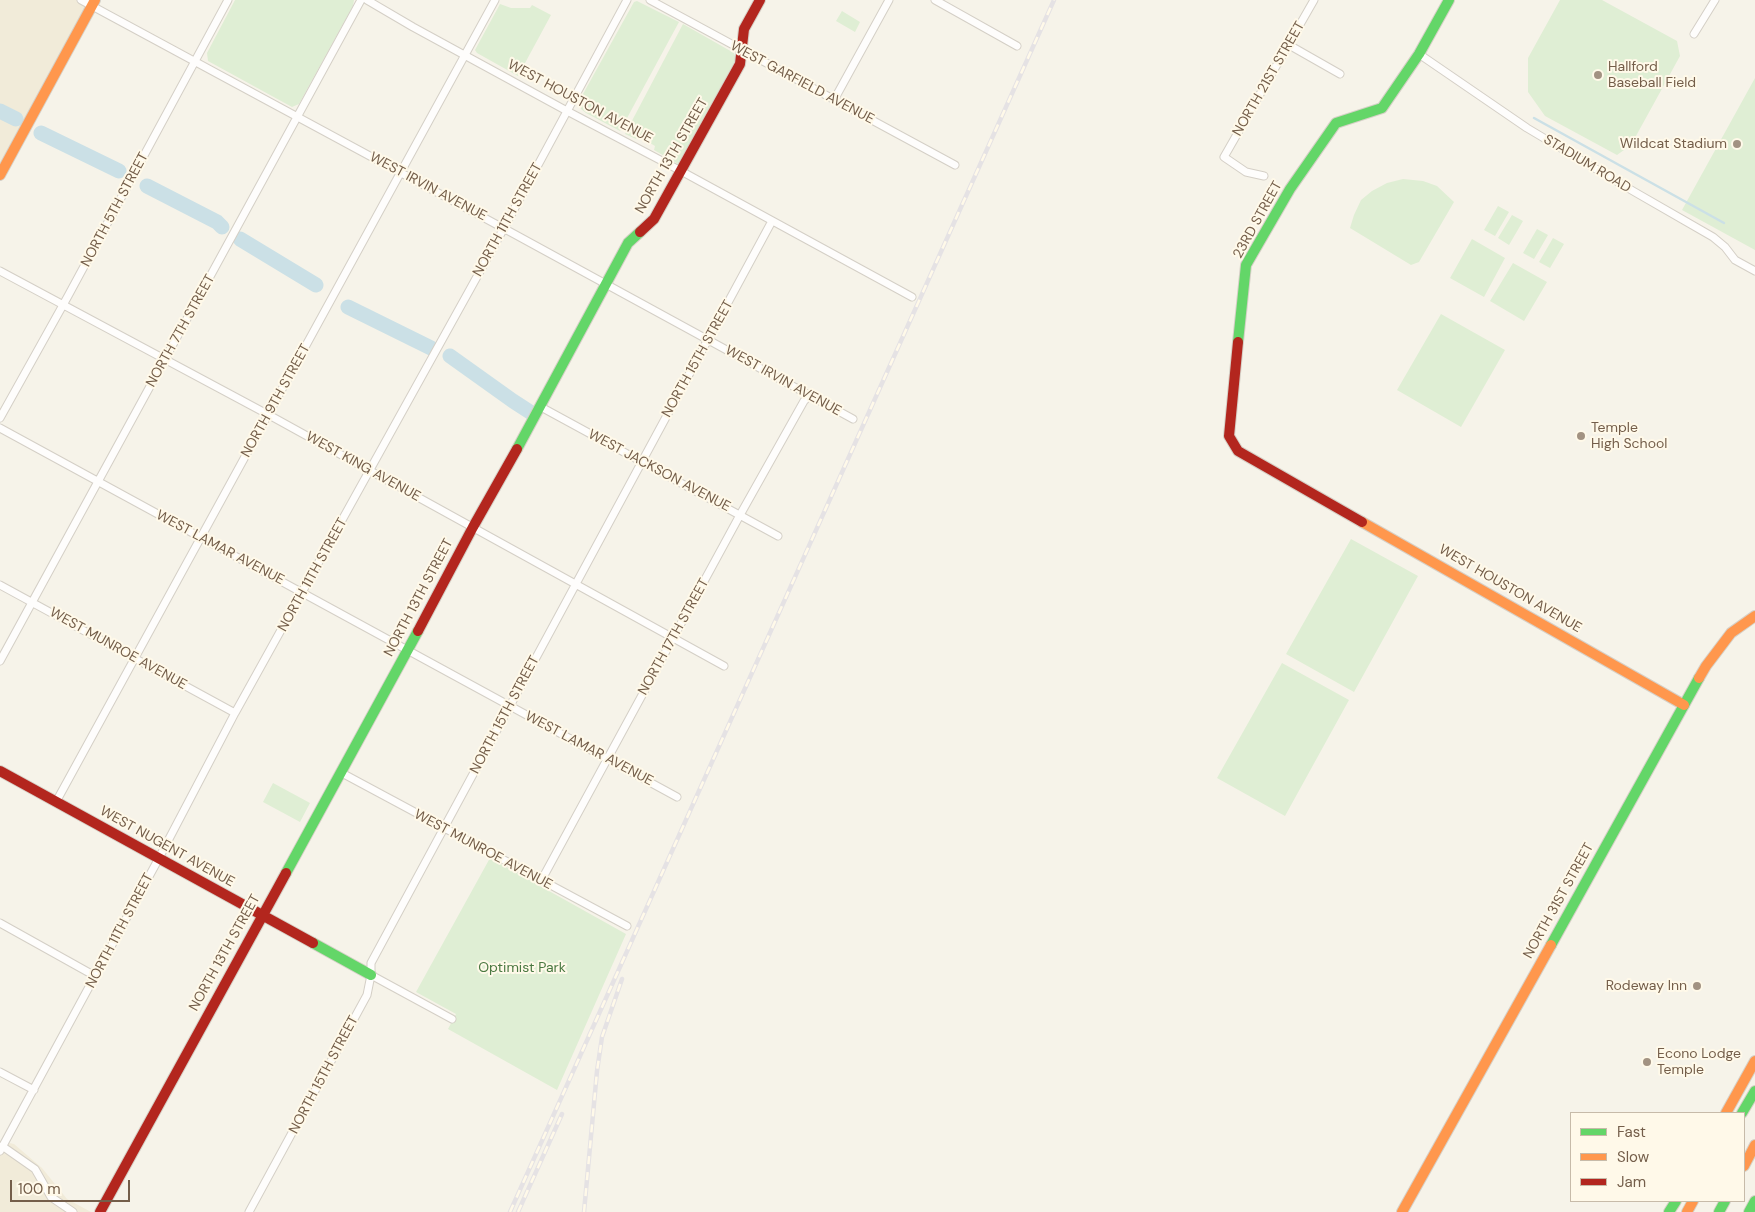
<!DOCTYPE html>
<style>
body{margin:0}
#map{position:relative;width:1755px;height:1212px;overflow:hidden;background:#f6f3e9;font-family:"DM Sans",sans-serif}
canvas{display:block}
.legend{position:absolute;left:1570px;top:1112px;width:175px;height:90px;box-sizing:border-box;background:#fff9e9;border:1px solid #c7bba9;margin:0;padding:6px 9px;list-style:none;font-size:15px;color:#745e4a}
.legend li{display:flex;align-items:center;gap:10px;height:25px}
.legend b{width:25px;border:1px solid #c7bba9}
.scale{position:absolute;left:10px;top:1180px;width:120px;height:22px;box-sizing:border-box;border:2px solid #745e4a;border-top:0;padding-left:6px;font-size:15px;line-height:18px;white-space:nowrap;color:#745e4a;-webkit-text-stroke:4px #fff9e9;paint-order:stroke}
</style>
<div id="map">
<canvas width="1755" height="1212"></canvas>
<ul class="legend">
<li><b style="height:6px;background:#63d668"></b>Fast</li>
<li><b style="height:6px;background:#ff974d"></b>Slow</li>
<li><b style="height:6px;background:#b3261e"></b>Jam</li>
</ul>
<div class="scale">100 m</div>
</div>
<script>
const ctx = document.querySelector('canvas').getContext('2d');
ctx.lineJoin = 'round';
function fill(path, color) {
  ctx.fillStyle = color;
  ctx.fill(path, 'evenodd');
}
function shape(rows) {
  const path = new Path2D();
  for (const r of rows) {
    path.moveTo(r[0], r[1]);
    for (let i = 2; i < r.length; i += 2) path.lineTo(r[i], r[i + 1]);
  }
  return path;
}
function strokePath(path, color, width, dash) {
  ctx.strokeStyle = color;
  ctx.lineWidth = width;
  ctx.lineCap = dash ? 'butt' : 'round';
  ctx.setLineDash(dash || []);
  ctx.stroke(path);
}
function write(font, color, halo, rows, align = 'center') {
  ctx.font = font + ' "DM Sans",sans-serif';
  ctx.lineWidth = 4;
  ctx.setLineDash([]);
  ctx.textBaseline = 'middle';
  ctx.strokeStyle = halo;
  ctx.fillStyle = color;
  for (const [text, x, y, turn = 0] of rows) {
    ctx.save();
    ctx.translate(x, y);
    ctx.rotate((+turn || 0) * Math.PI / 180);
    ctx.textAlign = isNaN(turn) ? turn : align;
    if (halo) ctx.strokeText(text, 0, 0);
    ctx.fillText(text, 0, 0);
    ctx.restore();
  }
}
fill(shape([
 [0,0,93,0,0,171],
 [0,1141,14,1144,42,1168,67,1199,91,1212,0,1212]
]), '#f1ebd9');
fill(shape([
 [235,0,354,0,353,6,299,104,292,107,208,61,207,53],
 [1560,0,1602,0,1677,41,1680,56,1631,145,1617,155,1545,116,1528,92,1528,58],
 [637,1,679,22,620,131,586,113,581,109,578,103,634,2],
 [500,4,511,8,530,8,532,5,551,15,518,76,477,53,475,50],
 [842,11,860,22,855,32,836,21],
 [683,24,734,53,736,59,678,164,654,150,655,146,650,143,638,137,636,139,625,134],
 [1755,78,1755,250,1682,210],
 [1403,179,1423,181,1437,186,1454,202,1419,262,1411,265,1350,228,1354,215,1361,200,1372,191,1387,183],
 [1498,206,1509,212,1495,236,1484,230],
 [1512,215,1523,221,1509,245,1498,238],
 [1537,229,1548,235,1534,259,1523,253],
 [1553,238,1564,244,1550,268,1539,262],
 [1472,239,1505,258,1484,297,1450,278],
 [1513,263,1547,282,1524,321,1490,301],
 [1441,314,1505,350,1461,427,1397,390],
 [1351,539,1418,576,1354,692,1286,654],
 [1282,663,1349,700,1285,816,1217,778],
 [273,783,310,803,300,822,263,802],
 [490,858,626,934,557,1090,448,1029,456,1014,416,992]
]), '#dfeed4');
strokePath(shape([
 [1534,118,1724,223]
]), '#cbe0e6', 2.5);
strokePath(shape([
 [0,111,16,119],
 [41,133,119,171],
 [147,186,217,222,222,227],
 [240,239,316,285],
 [348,307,431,348],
 [450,356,513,401,530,412]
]), '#cbe0e6', 15);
const street = shape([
 [81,0,516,235,853,419],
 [367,0,413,27,567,111,681,171,912,297],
 [650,0,955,165],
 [935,0,1017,46],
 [1694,34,1715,0],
 [1289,45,1340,74],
 [1419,54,1527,128,1633,191,1713,237,1725,247,1735,260,1755,271],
 [834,100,889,0],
 [1264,176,1246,172,1224,157,1314,0],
 [0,271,269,415,724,666],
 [541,407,778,536],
 [0,418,68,296,228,0],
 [0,428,677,797],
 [0,585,235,713],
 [0,661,361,0],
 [340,772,627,926],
 [56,802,495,0],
 [541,881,740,515,804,401,810,395],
 [0,923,95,976],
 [371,975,452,1019],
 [0,1072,34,1090],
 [2,1146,35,1169,51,1197,73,1212],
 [0,1151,159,858,235,713,504,228,627,0],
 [249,1212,367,995,371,975,371,963,772,221]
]);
const fast = shape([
 [1238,342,1246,265,1290,189,1336,123,1382,108,1419,54,1449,0],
 [517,449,628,243,640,232],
 [286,873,418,631],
 [313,943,371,975],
 [1551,945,1699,678],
 [1742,1113,1755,1091],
 [1669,1212,1676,1201],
 [1719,1212,1725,1201],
 [1749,1212,1755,1201]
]);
const slow = shape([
 [0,175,95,0],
 [1362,522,1684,705],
 [1699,678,1706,666,1731,633,1755,616],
 [1726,1113,1755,1061],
 [1744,1166,1755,1145],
 [1402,1212,1551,945],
 [1687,1212,1693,1201]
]);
const jam = shape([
 [640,232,654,219,740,64,744,29,760,0],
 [1238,342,1229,436,1238,451,1362,522],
 [418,631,473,527,517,449],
 [0,771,313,943],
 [100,1212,286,873]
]);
strokePath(street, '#d4cfc6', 9);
strokePath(fast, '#d6d0c7', 12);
strokePath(slow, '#d6d0c7', 12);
strokePath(jam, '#d6d0c7', 12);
strokePath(street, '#fefdfc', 7);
strokePath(fast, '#63d668', 10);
strokePath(slow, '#ff974d', 10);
strokePath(jam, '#b3261e', 10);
const rail = shape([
 [510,1212,1054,0],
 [518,1212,562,1114],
 [584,1212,597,1071,602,1037,622,979]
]);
strokePath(rail, '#e5e2e4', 4.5);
strokePath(rail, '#fff9e9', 2.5, [8]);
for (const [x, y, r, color] of [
 [1598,75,5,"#a29282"],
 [1737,144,5,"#a29282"],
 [1581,436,5,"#a29282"],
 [1697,986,5,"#a29282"],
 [1647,1062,5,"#a29282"]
]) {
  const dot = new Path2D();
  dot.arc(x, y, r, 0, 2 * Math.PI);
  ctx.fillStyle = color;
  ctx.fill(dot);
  strokePath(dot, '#fff9e9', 2);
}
write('14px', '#745e4a', '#fff9e9', [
 ["Hallford",1608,67],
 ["Baseball Field",1608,83],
 ["Wildcat Stadium",1727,144,"right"],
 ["Temple",1591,428],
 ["High School",1591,444],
 ["Rodeway Inn",1687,986,"right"],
 ["Econo Lodge",1657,1054],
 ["Temple",1657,1070]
], 'left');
write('14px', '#745e4a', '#fff9e9', [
 ["NORTH 21ST STREET",1269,79,-60],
 ["WEST GARFIELD AVENUE",802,83,28],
 ["WEST HOUSTON AVENUE",580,102,28],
 ["NORTH 13TH STREET",672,156,-60],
 ["STADIUM ROAD",1587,164,31],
 ["WEST IRVIN AVENUE",428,187,28],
 ["NORTH 5TH STREET",115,210,-62],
 ["NORTH 11TH STREET",508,220,-61],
 ["23RD STREET",1258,220,-61],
 ["NORTH 7TH STREET",181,331,-61],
 ["NORTH 15TH STREET",698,359,-61],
 ["WEST IRVIN AVENUE",783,381,29],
 ["NORTH 9TH STREET",276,401,-61],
 ["WEST KING AVENUE",363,467,29],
 ["WEST JACKSON AVENUE",659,471,28],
 ["WEST LAMAR AVENUE",220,548,28],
 ["NORTH 11TH STREET",313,575,-61],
 ["WEST HOUSTON AVENUE",1510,589,30],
 ["NORTH 13TH STREET",419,598,-62],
 ["NORTH 17TH STREET",674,637,-61],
 ["WEST MUNROE AVENUE",118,649,29],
 ["NORTH 15TH STREET",505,715,-62],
 ["WEST LAMAR AVENUE",589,749,28],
 ["WEST NUGENT AVENUE",167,847,29],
 ["WEST MUNROE AVENUE",483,850,28],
 ["NORTH 31ST STREET",1559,901,-61],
 ["NORTH 11TH STREET",120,931,-62],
 ["NORTH 13TH STREET",225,953,-61],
 ["NORTH 15TH STREET",324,1075,-62]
]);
write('14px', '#4b7942', '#fff9e9', [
 ["Optimist Park",522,968]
]);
</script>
